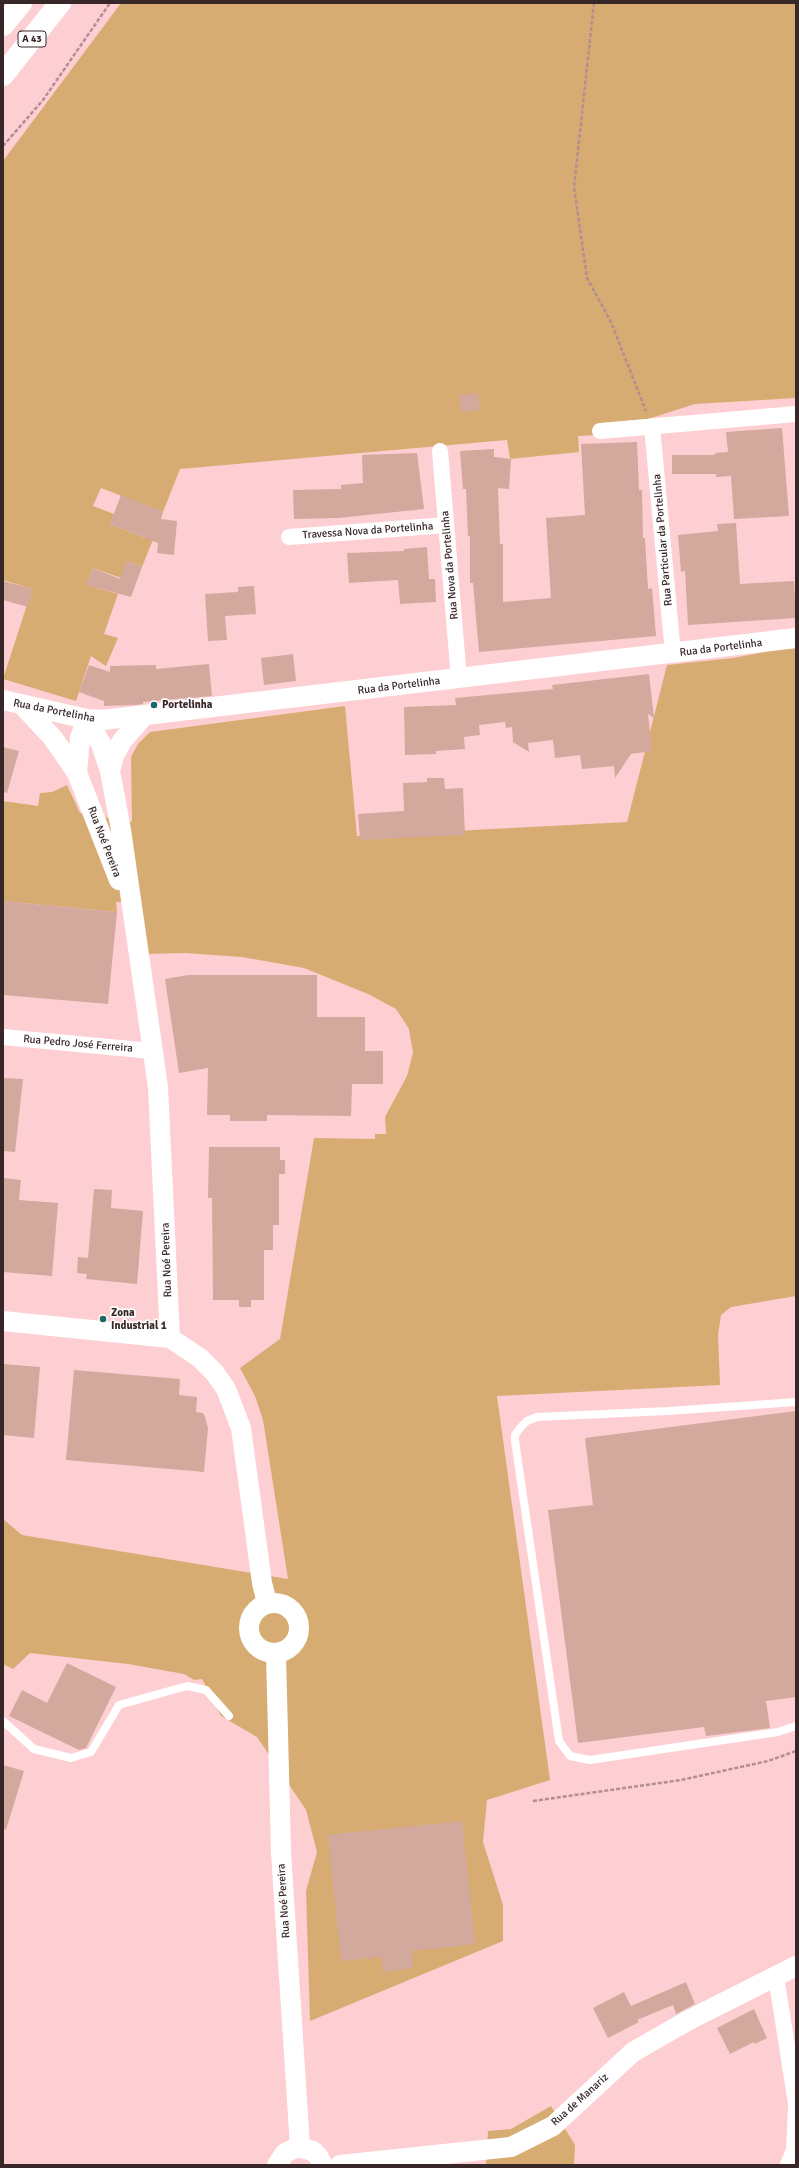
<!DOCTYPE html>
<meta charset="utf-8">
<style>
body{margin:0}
#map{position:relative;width:799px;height:2168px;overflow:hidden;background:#fecfd2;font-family:Signika,sans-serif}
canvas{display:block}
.frame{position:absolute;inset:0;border:4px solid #382728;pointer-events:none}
</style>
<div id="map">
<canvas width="799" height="2168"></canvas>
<div class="frame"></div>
</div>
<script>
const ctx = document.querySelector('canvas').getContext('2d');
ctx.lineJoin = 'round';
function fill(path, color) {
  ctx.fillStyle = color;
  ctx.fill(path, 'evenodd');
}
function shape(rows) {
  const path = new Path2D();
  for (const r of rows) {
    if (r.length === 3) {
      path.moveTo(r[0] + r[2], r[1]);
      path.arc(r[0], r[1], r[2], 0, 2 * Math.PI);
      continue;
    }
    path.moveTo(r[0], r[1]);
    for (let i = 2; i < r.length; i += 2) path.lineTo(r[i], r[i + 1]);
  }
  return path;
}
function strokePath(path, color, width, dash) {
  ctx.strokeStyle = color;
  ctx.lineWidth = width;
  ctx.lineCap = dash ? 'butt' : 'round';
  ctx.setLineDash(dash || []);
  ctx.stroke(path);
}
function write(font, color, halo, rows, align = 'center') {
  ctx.font = font + ' Signika,sans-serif';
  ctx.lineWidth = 3.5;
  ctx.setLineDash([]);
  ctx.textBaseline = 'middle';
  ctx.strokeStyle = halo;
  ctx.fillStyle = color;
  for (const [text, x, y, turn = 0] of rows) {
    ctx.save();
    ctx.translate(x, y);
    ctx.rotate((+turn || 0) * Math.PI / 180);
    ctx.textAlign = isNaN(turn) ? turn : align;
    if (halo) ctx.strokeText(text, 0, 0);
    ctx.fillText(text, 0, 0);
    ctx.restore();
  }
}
fill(shape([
 [121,3,796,3,796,398,695,404,598,435,578,436,579,452,510,459,507,440,180,469,163,512,101,488,93,506,114,514,110,524,145,538,158,527,142,567,127,561,121,578,93,568,87,585,118,594,104,634,118,638,106,666,91,656,76,701,3,679,32,589,3,580,3,161],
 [791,647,796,648,796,1296,731,1307,721,1315,718,1335,720,1385,497,1396,550,1780,487,1800,483,1842,503,1905,503,1941,310,2021,306,1891,317,1852,306,1810,257,1737,221,1716,202,1679,194,1680,184,1674,128,1664,30,1653,13,1669,3,1664,3,1519,22,1535,288,1579,263,1420,255,1396,240,1368,280,1339,314,1138,375,1139,375,1134,386,1134,385,1117,407,1076,413,1053,409,1029,396,1009,368,994,304,968,242,957,185,953,143,954,138,903,116,902,117,912,3,901,3,801,38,806,40,793,52,792,67,785,80,813,132,822,131,757,138,744,150,732,345,706,357,836,627,822,667,665,733,658],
 [551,2106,575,2145,574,2165,486,2165,488,2131,511,2129]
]), '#d7ac72');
fill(shape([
 [478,393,480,410,461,412,459,395],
 [782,428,789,516,734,519,731,476,716,477,716,474,672,474,672,455,715,455,715,453,728,452,726,432],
 [637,442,639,490,642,490,643,538,645,538,648,589,652,588,656,636,479,652,473,583,470,583,470,536,468,536,466,489,463,489,460,451,494,449,494,457,511,459,509,489,498,488,500,544,503,544,503,602,551,598,546,518,585,515,581,444],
 [417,453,424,509,339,518,294,519,293,490,341,489,341,485,363,483,362,455],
 [121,495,163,512,161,519,177,521,174,555,157,553,158,543,110,524],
 [736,523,740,584,794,581,796,618,688,625,685,571,681,572,678,535,718,531,717,524],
 [427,547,429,579,435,579,436,602,400,604,398,580,349,583,347,553,404,551,404,549],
 [127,561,142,567,131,597,86,585,93,568,120,579],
 [3,581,33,589,28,607,3,600],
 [254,586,256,614,225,616,227,640,208,641,205,594,238,592,238,587],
 [293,654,296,681,264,685,261,658],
 [209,664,212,696,143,702,143,704,135,705,104,706,104,701,79,692,89,665,110,672,110,666,156,665,156,669],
 [649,674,654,718,648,714,652,751,631,754,615,778,614,766,582,769,580,755,555,758,553,740,528,743,529,752,513,742,512,727,506,728,505,722,479,725,480,735,464,737,465,749,436,751,436,754,405,755,404,707,456,705,455,698,553,689,552,685],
 [3,747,19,751,7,793,3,792],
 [427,778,444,778,445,789,463,788,465,835,360,840,358,814,404,811,403,783,427,782],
 [3,901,117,912,108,1004,3,995],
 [188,975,317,975,317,1017,365,1017,365,1051,383,1051,383,1084,352,1084,351,1116,267,1115,267,1121,230,1121,230,1115,207,1115,208,1068,179,1073,165,979],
 [3,1078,23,1079,15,1152,3,1151],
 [209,1147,280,1147,280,1160,285,1160,285,1174,279,1174,279,1225,273,1225,273,1250,264,1250,264,1300,251,1300,251,1307,239,1307,239,1300,213,1300,212,1198,208,1198],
 [3,1178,21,1180,19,1200,58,1203,52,1276,3,1272],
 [94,1189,112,1190,111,1208,143,1211,137,1284,86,1279,87,1274,77,1273,78,1257,88,1258],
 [3,1364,40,1367,34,1438,3,1435],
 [74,1370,180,1379,179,1395,197,1397,196,1412,203,1413,205,1417,208,1428,204,1472,66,1460],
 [796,1411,796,1697,766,1701,770,1728,706,1736,704,1727,578,1743,548,1510,593,1505,585,1438],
 [67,1663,116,1687,86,1748,79,1750,9,1716,22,1690,47,1703],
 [3,1765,24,1771,6,1830,3,1829],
 [462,1821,475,1944,412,1951,413,1968,383,1972,381,1957,341,1961,328,1835],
 [686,1982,695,2004,676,2014,673,2005,637,2020,639,2022,608,2038,593,2008,624,1992,631,2006],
 [754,2009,767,2038,755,2044,754,2042,730,2054,717,2028]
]), '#d3a89d');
strokePath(shape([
 [594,3,574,187,587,278,611,322,646,411],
 [3,146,43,100,110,3],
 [533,1801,681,1780,768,1761,796,1751]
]), '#b28e91', 2.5, [4, 2]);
strokePath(shape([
 [796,1402,668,1411,537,1417,527,1421,520,1428,515,1435,515,1441,559,1741,570,1756,590,1760,778,1732,796,1726],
 [3,1721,34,1749,71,1758,91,1752,119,1705,187,1686,206,1690,229,1716]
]), '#fff', 8);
strokePath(shape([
 [652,426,673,654],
 [600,431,796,414],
 [440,451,459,679],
 [289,537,446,525],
 [3,1037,152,1051],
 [776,1976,796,2104],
 [788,2165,794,2150,796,2108]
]), '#fff', 16);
strokePath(shape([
 [3,700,87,719,103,720,796,638],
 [24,707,53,738,77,773,119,880],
 [87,719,101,744,110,771,121,830,158,1087,170,1338],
 [110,771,114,756,122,741,144,716],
 [77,773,80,738,87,719],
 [3,1321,170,1338,200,1358,214,1372,226,1389,241,1428,262,1583,267,1603],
 [274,1628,25],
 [276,1654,281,1852,300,2147],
 [277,2165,285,2153,298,2147,313,2151,318,2156,323,2165],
 [340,2165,511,2147,553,2126,633,2052,687,2021,796,1966]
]), '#fff', 20);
strokePath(shape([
 [3,25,21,3],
 [3,75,60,3]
]), '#fff', 22);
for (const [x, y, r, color] of [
 [154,705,4,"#1a6767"],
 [103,1319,4,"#1a6767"]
]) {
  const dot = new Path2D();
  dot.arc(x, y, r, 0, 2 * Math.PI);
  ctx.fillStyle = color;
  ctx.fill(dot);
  strokePath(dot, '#fdfdfd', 1.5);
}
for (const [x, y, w] of [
 [32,39,28]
]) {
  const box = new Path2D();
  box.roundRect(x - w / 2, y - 8, w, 16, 3);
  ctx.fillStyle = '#fdfdfd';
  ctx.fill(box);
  strokePath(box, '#382728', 1);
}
write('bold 10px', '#382728', null, [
 ["A 43",32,39]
]);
write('11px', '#382728', '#fdfdfd', [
 ["Travessa Nova da Portelinha",368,531,-4],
 ["Rua Particular da Portelinha",663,540,-95],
 ["Rua Nova da Portelinha",450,565,-95],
 ["Rua da Portelinha",721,648,-7],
 ["Rua da Portelinha",399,686,-7],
 ["Rua da Portelinha",54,711,11],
 ["Rua Noé Pereira",104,842,69],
 ["Rua Pedro José Ferreira",78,1044,5],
 ["Rua Noé Pereira",167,1260,-92],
 ["Rua Noé Pereira",284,1901,-94],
 ["Rua de Manariz",580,2100,-42]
]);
write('bold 11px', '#382728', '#fdfdfd', [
 ["Portelinha",162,705],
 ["Zona",111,1313],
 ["Industrial 1",111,1326]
], 'left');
</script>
